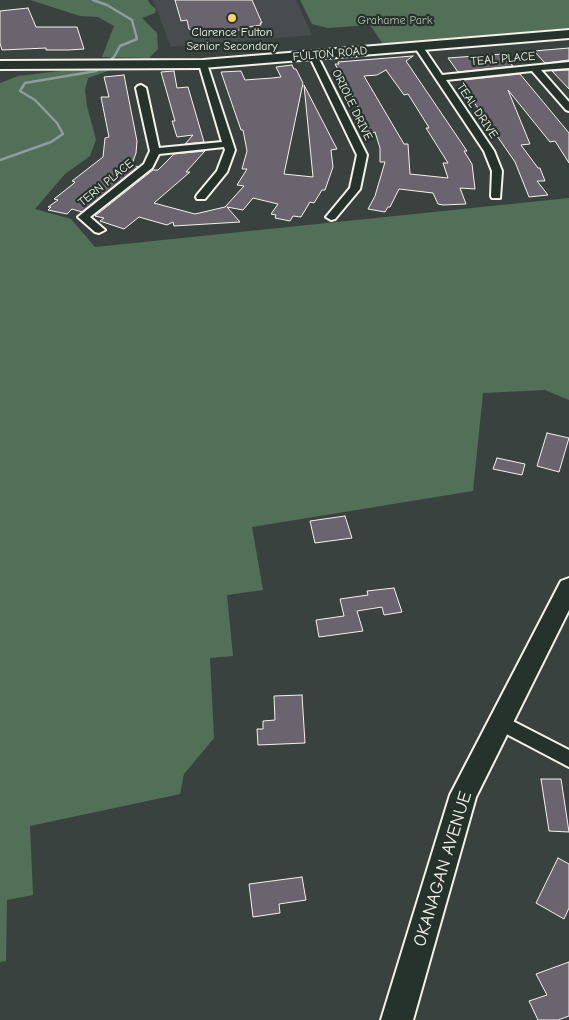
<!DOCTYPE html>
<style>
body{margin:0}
canvas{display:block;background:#3a4240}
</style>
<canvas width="569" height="1020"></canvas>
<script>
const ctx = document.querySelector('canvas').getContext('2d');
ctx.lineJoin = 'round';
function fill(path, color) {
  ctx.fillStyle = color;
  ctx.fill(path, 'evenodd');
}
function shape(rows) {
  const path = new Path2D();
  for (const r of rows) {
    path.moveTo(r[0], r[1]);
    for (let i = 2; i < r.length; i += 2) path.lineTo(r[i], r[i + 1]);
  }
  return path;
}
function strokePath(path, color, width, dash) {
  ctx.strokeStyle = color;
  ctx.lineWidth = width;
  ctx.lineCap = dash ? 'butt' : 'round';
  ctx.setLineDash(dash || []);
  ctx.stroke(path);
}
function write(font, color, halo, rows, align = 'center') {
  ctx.font = font + ' "Comic Neue",sans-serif';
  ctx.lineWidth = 4.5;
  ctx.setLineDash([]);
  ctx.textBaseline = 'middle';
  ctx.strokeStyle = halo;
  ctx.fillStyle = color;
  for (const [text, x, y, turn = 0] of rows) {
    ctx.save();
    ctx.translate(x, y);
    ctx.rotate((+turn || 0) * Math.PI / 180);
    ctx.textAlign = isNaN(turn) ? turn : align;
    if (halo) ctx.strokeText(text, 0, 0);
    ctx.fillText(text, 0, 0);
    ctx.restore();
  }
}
fill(shape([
 [153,0,296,0,312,35,171,47]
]), '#484c4e');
fill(shape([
 [30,0,148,0,150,4,156,9,155,13,142,18,157,33,158,49,149,58,102,57,114,26,98,17,80,16],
 [300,0,569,0,569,28,383,44,370,25,328,28,312,24],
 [116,68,88,78,85,90,87,106,96,140,90,156,65,174,35,209,71,219,95,247,569,198,569,400,545,390,483,393,473,491,252,527,263,590,227,595,233,656,210,658,214,738,184,774,180,794,30,826,33,895,7,900,6,961,0,962,0,83,18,76,77,69]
]), '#526f57');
strokePath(shape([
 [0,160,51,142,63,134,57,123,35,100,20,91,25,83,96,71,114,57,120,46,137,39,132,20,107,5,93,0]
]), '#8d9d9f', 2.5);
const building = shape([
 [175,0,252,0,262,23,260,23,261,25,249,27,250,29,209,33,208,30,192,31,189,29,187,20,181,21,175,0],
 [28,8,36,27,77,27,84,49,68,50,46,50,46,48,2,50,0,43,0,11,28,8],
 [569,48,569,60,545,63,534,51,569,48],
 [503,54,513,66,458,72,448,58,503,54],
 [413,56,406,61,467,151,464,151,472,164,475,189,460,188,466,204,443,205,438,204,433,193,399,189,390,207,388,207,385,212,368,209,375,196,385,162,380,162,380,148,375,132,372,133,335,64,339,64,338,62,413,56],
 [386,70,404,95,408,94,428,126,429,128,426,128,448,163,443,163,448,178,410,174,408,144,404,144,364,76,377,75,386,70],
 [292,65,294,69,296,69,303,83,284,174,313,177,304,85,337,149,331,150,333,167,325,190,322,190,314,203,310,202,301,217,293,216,290,221,275,218,276,215,271,214,278,204,253,198,243,210,227,207,240,222,174,226,173,222,167,225,139,217,124,229,100,221,104,218,95,216,153,170,158,170,174,154,205,151,186,172,190,172,154,203,195,214,225,207,244,186,237,185,247,169,242,169,247,151,243,130,241,130,221,72,241,71,245,80,272,78,281,77,276,67,292,65],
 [569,70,569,89,552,71,569,70],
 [174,71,177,88,188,87,204,142,185,144,193,135,177,137,172,121,175,121,161,72,174,71],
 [520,74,569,133,569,163,555,141,550,142,508,90,530,144,521,145,538,168,540,168,545,181,537,181,548,195,529,197,515,162,462,85,466,83,464,80,520,74],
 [124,75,137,141,136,153,132,164,138,167,82,212,72,209,67,214,48,210,51,207,48,207,58,200,54,199,73,184,75,182,72,181,103,157,105,138,109,137,101,97,109,97,104,77,124,75],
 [547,433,569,438,559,472,537,466,547,433],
 [497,458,525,464,522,475,493,469,497,458],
 [345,516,352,538,315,543,310,521,345,516],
 [394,588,402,612,384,615,382,607,357,611,363,631,319,637,316,620,344,616,340,599,368,595,367,591,394,588],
 [302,695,305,743,258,745,257,729,263,729,263,721,275,720,274,696,302,695],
 [541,779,561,779,569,832,549,831,541,779],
 [558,858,569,864,569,908,564,919,536,903,558,858],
 [302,877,306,900,279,904,280,913,253,917,249,884,302,877],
 [569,962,569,1016,558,1020,538,1020,529,1001,547,995,536,974,569,962]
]);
fill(building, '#6a646e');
strokePath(building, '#f4f1e8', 1);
const street = shape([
 [418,43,421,44,442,75,569,62,569,68,541,70,569,102,569,111,566,110,532,71,446,80,494,151,502,171,500,198,492,198,491,196,492,171,484,151,414,46,418,43],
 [313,52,317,55,367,155,360,189,335,219,331,220,326,217,350,188,357,155,309,55,313,52],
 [203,61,207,64,235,150,227,172,205,199,197,199,196,197,197,195,217,171,225,150,224,147,159,154,152,168,90,217,105,230,99,233,95,232,78,217,144,164,150,151,136,88,138,86,141,85,146,88,159,148,222,142,199,64,203,61],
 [501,715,569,750,569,767,495,728,492,723,495,718,501,715]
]);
const secondary = shape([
 [569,30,569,38,203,68,0,69,0,61,203,60,569,30],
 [569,578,569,610,476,797,413,1020,381,1020,450,795,561,581,569,578]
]);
strokePath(street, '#f4f1e8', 4);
strokePath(secondary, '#f4f1e8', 4);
fill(street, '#26332d');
fill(secondary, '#26332d');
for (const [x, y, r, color] of [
 [232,18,5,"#ffd166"]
]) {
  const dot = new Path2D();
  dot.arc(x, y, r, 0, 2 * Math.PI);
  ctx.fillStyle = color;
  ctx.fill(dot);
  strokePath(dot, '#26332d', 2);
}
write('12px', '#b3bdae', '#26332d', [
 ["Grahame Park",395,21]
]);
write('12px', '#f4f1e8', '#26332d', [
 ["Clarence Fulton",232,33],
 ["Senior Secondary",232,47]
]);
write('12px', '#f4f1e8', '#26332d', [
 ["FULTON ROAD",330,54,-5],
 ["TEAL PLACE",503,59,-5],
 ["ORIOLE DRIVE",352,105,64],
 ["TEAL DRIVE",477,111,56],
 ["TERN PLACE",106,183,-39]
]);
write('18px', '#f4f1e8', '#26332d', [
 ["OKANAGAN AVENUE",443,869,-73]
]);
</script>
